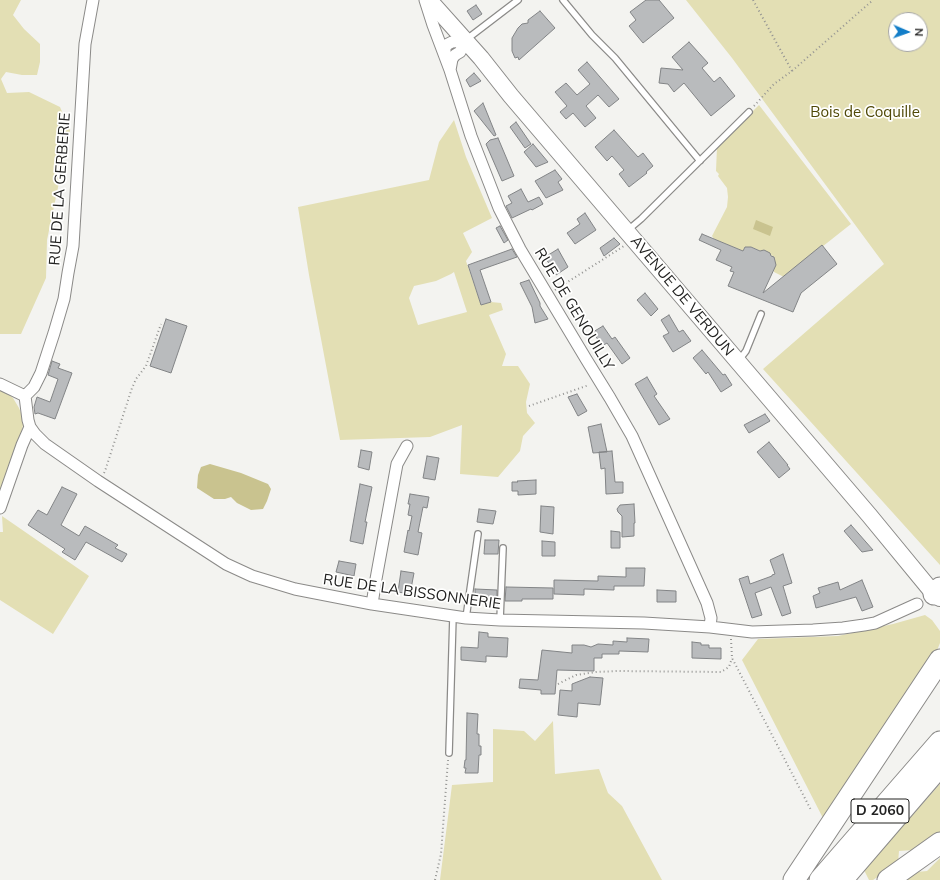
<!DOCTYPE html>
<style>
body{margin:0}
#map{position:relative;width:940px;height:880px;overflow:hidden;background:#f3f3f0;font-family:Mulish,sans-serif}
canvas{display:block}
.north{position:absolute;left:888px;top:12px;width:40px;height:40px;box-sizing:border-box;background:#fffffe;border:1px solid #a7a7a6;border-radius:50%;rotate:92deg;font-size:11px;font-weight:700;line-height:16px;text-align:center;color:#222221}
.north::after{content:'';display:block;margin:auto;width:14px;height:18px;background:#137ec8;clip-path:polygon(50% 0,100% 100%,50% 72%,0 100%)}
</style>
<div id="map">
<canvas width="940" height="880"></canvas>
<div class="north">N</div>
</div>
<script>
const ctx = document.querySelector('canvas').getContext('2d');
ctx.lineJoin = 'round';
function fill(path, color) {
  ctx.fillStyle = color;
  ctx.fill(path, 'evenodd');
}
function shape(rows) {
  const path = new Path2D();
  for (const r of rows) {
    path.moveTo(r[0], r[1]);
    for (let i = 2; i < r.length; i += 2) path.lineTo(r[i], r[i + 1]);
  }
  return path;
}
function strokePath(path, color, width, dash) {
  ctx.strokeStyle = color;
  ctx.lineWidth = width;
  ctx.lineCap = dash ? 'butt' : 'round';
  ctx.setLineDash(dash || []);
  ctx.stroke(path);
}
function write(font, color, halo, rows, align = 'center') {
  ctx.font = font + ' Mulish,sans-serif';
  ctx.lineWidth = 3.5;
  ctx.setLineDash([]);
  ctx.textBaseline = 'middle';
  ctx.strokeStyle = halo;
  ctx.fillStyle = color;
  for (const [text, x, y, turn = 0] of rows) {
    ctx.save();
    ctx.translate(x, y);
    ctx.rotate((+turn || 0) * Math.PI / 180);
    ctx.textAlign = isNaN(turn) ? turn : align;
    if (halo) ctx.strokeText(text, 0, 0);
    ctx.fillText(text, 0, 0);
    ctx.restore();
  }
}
fill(shape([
 [0,0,21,0,13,15,24,29,40,44,40,62,37,75,22,75,6,72,1,79,7,93,29,92,60,107,70,130,47,240,46,278,21,334,0,334],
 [686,0,940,0,940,565,763,369,884,264,732,58],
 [896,20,920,20,920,44,896,44],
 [759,105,851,224,784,277,774,272,774,265,775,262,774,257,771,255,751,247,745,247,743,251,714,239,712,236,727,207,728,197,727,188,718,176,719,174,716,171,717,147],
 [454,120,466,157,492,218,463,233,472,252,466,261,481,305,491,302,501,303,503,310,489,315,506,354,502,366,518,366,530,384,526,402,527,413,535,423,523,436,520,451,498,477,460,474,462,425,430,437,340,440,309,275,298,207,429,180,439,142],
 [454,272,467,312,418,325,409,298,414,286,436,281,451,274],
 [0,389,6,392,13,398,19,408,24,420,19,444,0,502],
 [2,516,89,576,53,634,0,600,0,532,3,532],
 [925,615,932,620,940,631,940,643,938,648,826,824,742,660,758,639,838,636,893,624],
 [553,721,555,774,599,769,608,793,622,806,662,880,440,880,452,785,493,782,493,729,524,731,535,741],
 [940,784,940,834,914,850,899,851,898,863,873,880,869,880,864,870],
 [940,858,940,880,907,880,917,872,927,871]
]), '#e3dfb4');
fill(shape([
 [756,220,773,227,770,236,753,229],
 [210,464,241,473,268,484,271,489,267,501,263,509,251,510,237,503,231,497,225,499,214,499,197,488,198,475,201,467]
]), '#c9c38f');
const building = shape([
 [646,0,659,0,674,18,643,43,629,26,636,20,630,12,646,0],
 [476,5,482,14,473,20,467,11,476,5],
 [540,11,555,28,519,60,518,57,515,58,512,51,512,38,518,28,522,24,528,23,528,20,540,11],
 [689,42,708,63,702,68,714,82,720,77,735,96,711,116,684,83,674,92,668,84,659,83,661,68,683,70,672,57,689,42],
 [587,62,619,99,609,107,598,95,586,106,596,118,585,127,573,113,566,119,560,112,567,106,555,92,566,83,577,95,590,84,578,70,587,62],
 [474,73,481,81,470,87,466,80,474,73],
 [483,103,496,135,494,136,474,111,483,103],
 [516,122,531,144,525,148,510,127,516,122],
 [614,130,638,157,643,153,653,166,646,172,647,173,629,187,619,174,624,170,612,156,607,161,595,147,614,130],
 [498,138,514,176,502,181,486,144,490,140,498,138],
 [533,144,548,162,536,167,524,152,533,144],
 [555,170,562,179,558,182,563,190,546,198,535,181,555,170],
 [521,189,528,202,539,197,543,204,532,210,531,209,512,218,506,206,512,203,508,196,521,189],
 [585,213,596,230,575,244,567,233,580,224,577,219,585,213],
 [500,226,508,240,504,243,496,228,500,226],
 [702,234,743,251,745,247,751,247,760,251,764,250,770,253,771,256,774,257,776,265,763,293,822,245,837,264,801,293,793,312,728,286,734,272,730,271,732,267,716,260,721,250,699,240,702,234],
 [614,238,620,244,604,256,600,248,614,238],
 [512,249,517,257,480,270,491,302,481,305,468,265,512,249],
 [558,249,568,267,556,275,545,257,558,249],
 [529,280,540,303,540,306,548,319,535,323,532,307,520,283,529,280],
 [645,293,658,309,651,316,637,300,645,293],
 [669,315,679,332,683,330,691,341,673,352,663,336,669,333,661,320,669,315],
 [166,319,187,326,171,373,150,366,166,319],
 [603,326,612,339,615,337,630,358,622,364,607,343,602,346,593,332,603,326],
 [702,350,723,375,725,374,732,385,721,392,708,372,706,374,693,358,702,350],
 [52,361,60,364,58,368,72,373,55,419,38,413,35,414,34,407,37,397,50,402,58,379,48,375,52,361],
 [647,377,657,394,654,396,670,419,659,425,635,384,647,377],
 [577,394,587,411,578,416,568,397,577,394],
 [765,414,770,421,749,433,744,425,765,414],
 [601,424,607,452,593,453,588,427,601,424],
 [769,442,788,465,787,465,790,469,779,478,757,452,769,442],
 [361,450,372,452,369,470,358,467,361,450],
 [612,451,615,482,623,482,623,493,606,494,605,468,601,469,599,452,612,451],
 [427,456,439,458,435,480,423,478,427,456],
 [536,480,536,494,518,495,518,491,512,491,512,482,518,482,517,481,536,480],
 [360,484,372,487,365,522,367,522,363,544,350,541,360,484],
 [62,487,77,494,61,525,79,536,85,526,118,545,115,548,127,554,122,562,86,542,75,560,62,552,65,549,28,525,38,510,47,515,62,487],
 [410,494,429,497,427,508,423,507,418,532,422,533,418,555,404,552,408,530,409,531,412,516,408,515,410,504,408,504,410,494],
 [634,504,635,523,634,523,634,536,622,537,622,516,618,512,617,509,620,505,634,504],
 [541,506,554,507,553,534,540,532,541,506],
 [479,509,496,511,493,524,477,522,479,509],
 [851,525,873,550,862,552,844,531,851,525],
 [611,531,620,532,620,548,611,548,611,531],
 [485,540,499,540,498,554,484,554,485,540],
 [542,541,555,542,555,556,542,556,542,541],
 [783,554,792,583,783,586,791,613,782,616,771,587,755,593,762,615,752,618,739,579,748,576,750,584,772,576,772,575,775,574,770,560,783,554],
 [339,561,356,564,354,576,336,572,339,561],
 [626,568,645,568,644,586,614,586,614,590,584,589,584,595,554,594,554,580,598,581,598,576,626,577,626,568],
 [401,571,414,573,410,594,398,592,401,571],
 [862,580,873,607,862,611,856,597,816,608,813,596,820,593,818,588,838,582,840,590,862,580],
 [506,587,553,588,553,599,522,599,522,601,505,601,506,587],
 [475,589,497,590,497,601,475,600,475,589],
 [657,590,676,591,676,602,657,602,657,590],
 [479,632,488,633,488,637,508,638,507,657,486,656,486,662,461,660,461,647,478,648,479,632],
 [627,638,649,639,648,652,619,651,619,654,602,654,602,658,594,658,594,671,557,670,555,694,541,694,541,690,519,688,520,679,538,680,542,650,572,653,572,645,584,645,591,647,598,644,613,645,613,641,627,642,627,638],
 [692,642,701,643,701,645,709,645,709,648,721,648,721,659,692,658,692,642],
 [590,677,603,678,600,705,578,703,577,717,558,715,560,690,572,691,572,684,590,677],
 [467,713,478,714,477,734,479,734,479,746,481,746,481,755,479,755,478,773,465,773,466,768,464,768,465,760,466,760,467,713]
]);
fill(building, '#b9bbbd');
strokePath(building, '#828486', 1);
const lane = shape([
 [563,0,592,35,615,58,700,161],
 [467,39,518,0],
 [628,230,641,219,749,112],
 [739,360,746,351,761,314],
 [466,618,478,534],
 [500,620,503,548],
 [449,753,453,616]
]);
const street = shape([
 [425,0,433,25,450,70,471,136,499,208,520,249,586,359,610,398,632,436,707,603,711,618,710,627],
 [445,57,445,47,448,44,452,42,466,41],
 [450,70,452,59,455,55,460,52,466,41],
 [0,384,25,396,28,420,30,427,35,434,45,444,98,481,226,564,252,576,295,589,372,604,466,618,500,620,644,623,710,627,752,632,813,630,843,628,864,625,875,623,917,604],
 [25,396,34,387,41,373,54,333,64,299,68,273,73,246,85,44,93,0],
 [0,508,22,445,30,427],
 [372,604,376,579,397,464,407,446]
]);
const secondary = shape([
 [429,0,481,58,511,96,869,515,934,594,940,598]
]);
const highway = shape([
 [934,594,940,588],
 [794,880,940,660],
 [820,880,940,742],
 [842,880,940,766],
 [888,880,940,843]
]);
strokePath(lane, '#8b8a88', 8);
strokePath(street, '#8b8a88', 13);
strokePath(secondary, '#8b8a88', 18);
strokePath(highway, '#8b8a88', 23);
strokePath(shape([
 [753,0,792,71],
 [754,106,774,84,792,71,873,0],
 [555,290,624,246],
 [529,406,589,385],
 [104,473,105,471,132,388,136,379,146,366,161,324],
 [731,639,732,658,811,810],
 [558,684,576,675,596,672,618,671,721,672,729,667,732,658],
 [435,880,441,854,448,760]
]), '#949492', 2, [1, 3]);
strokePath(lane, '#fff', 5.5);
strokePath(street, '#fff', 11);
strokePath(secondary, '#fff', 16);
strokePath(highway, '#fff', 21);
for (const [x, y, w] of [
 [880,811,58]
]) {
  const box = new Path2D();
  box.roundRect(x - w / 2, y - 12, w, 24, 3);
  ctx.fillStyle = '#fffffe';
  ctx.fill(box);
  strokePath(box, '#222221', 1);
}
write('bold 14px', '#222221', null, [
 ["D 2060",880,811]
]);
write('15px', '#4f4807', '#fffffe', [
 ["Bois de Coquille",865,112]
]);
write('15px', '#222221', '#fffffe', [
 ["RUE DE LA GERBERIE",60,189,-86],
 ["AVENUE DE VERDUN",682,296,50],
 ["RUE DE GENOUILLY",574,309,59],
 ["RUE DE LA BISSONNERIE",412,592,8]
]);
</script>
